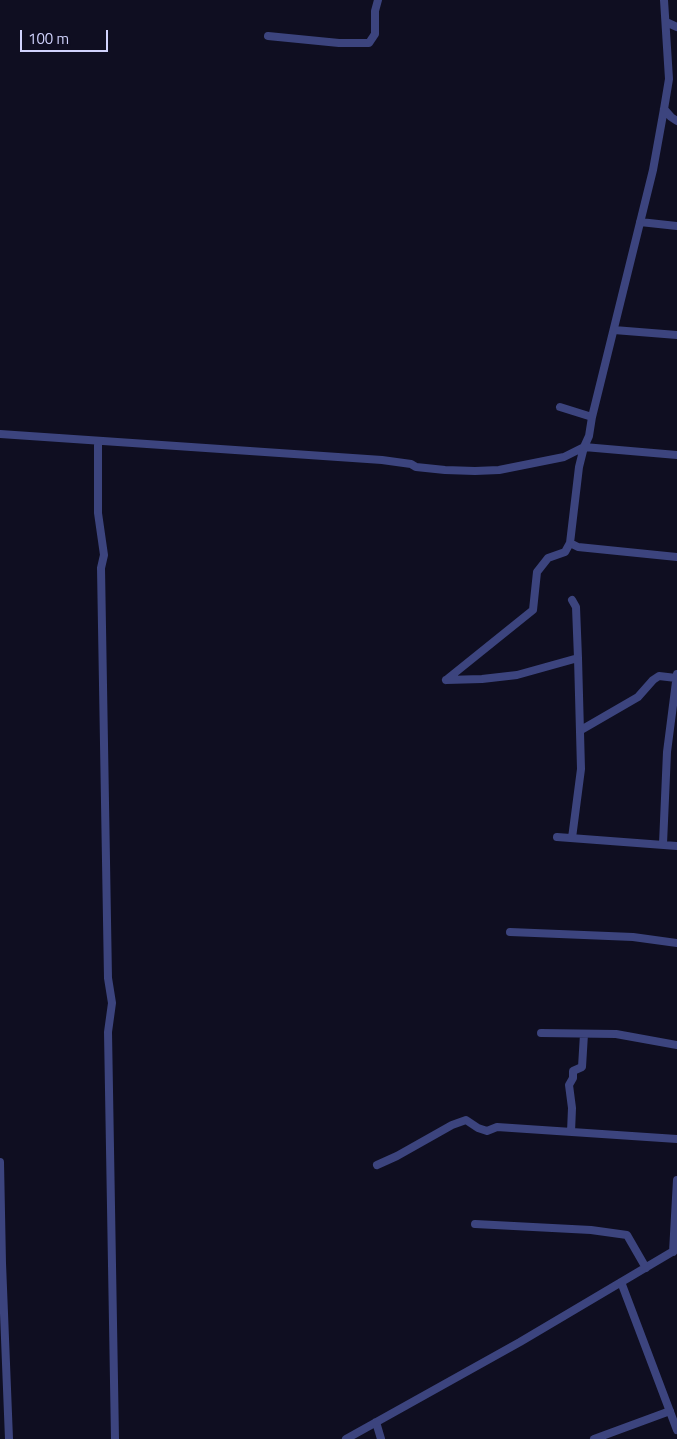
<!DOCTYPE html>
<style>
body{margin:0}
#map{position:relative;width:677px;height:1439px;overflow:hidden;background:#0f0e21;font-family:"Titillium Web",sans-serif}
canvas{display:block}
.scale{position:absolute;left:20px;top:30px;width:88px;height:22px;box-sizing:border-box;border:2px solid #d1d3fd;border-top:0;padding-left:6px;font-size:15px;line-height:18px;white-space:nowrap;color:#d1d3fd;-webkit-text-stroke:4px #0f0e21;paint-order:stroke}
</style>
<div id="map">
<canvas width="677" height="1439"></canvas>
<div class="scale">100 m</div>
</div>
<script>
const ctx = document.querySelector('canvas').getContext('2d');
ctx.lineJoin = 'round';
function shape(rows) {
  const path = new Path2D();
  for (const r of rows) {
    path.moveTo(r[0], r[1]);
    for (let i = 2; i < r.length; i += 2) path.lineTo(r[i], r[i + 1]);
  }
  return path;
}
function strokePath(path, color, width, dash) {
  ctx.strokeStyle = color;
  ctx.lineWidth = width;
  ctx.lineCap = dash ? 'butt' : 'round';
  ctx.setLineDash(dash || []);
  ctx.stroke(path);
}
strokePath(shape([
 [664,0,669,79,664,109,653,170,592,417,589,436,584,447,677,455],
 [666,22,677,27],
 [268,36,339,43,369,43,375,34,375,11,378,0],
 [664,109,671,117,677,121],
 [640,222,677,226],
 [614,330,677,335],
 [560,407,592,417],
 [0,434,382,460,411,464,416,467,445,470,475,471,499,470,564,457,584,447,579,467,570,543,578,547,677,557],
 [98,441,98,513,104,555,101,568,108,978,112,1003,108,1032,115,1439],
 [572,600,576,607,578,658],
 [446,680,482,679,517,675,578,658,581,769,572,838],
 [446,680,533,610,537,572,548,558,565,552,570,543],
 [581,730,638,697,653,680,659,676,676,678],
 [557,837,677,846],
 [663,844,667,752,677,674],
 [510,932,633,937,677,943],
 [541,1033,616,1034,677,1045],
 [571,1132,572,1108,569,1085,573,1078,573,1071,582,1067,584,1034],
 [0,1162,2,1263,9,1439],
 [377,1165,397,1156,452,1125,466,1120,478,1128,487,1131,497,1127,677,1139],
 [475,1224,591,1230,627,1235,646,1268],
 [673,1252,677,1180],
 [621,1282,677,1430],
 [376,1422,381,1439],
 [346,1439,520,1342,677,1249],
 [594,1439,670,1411]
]), '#3c447e', 8);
</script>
